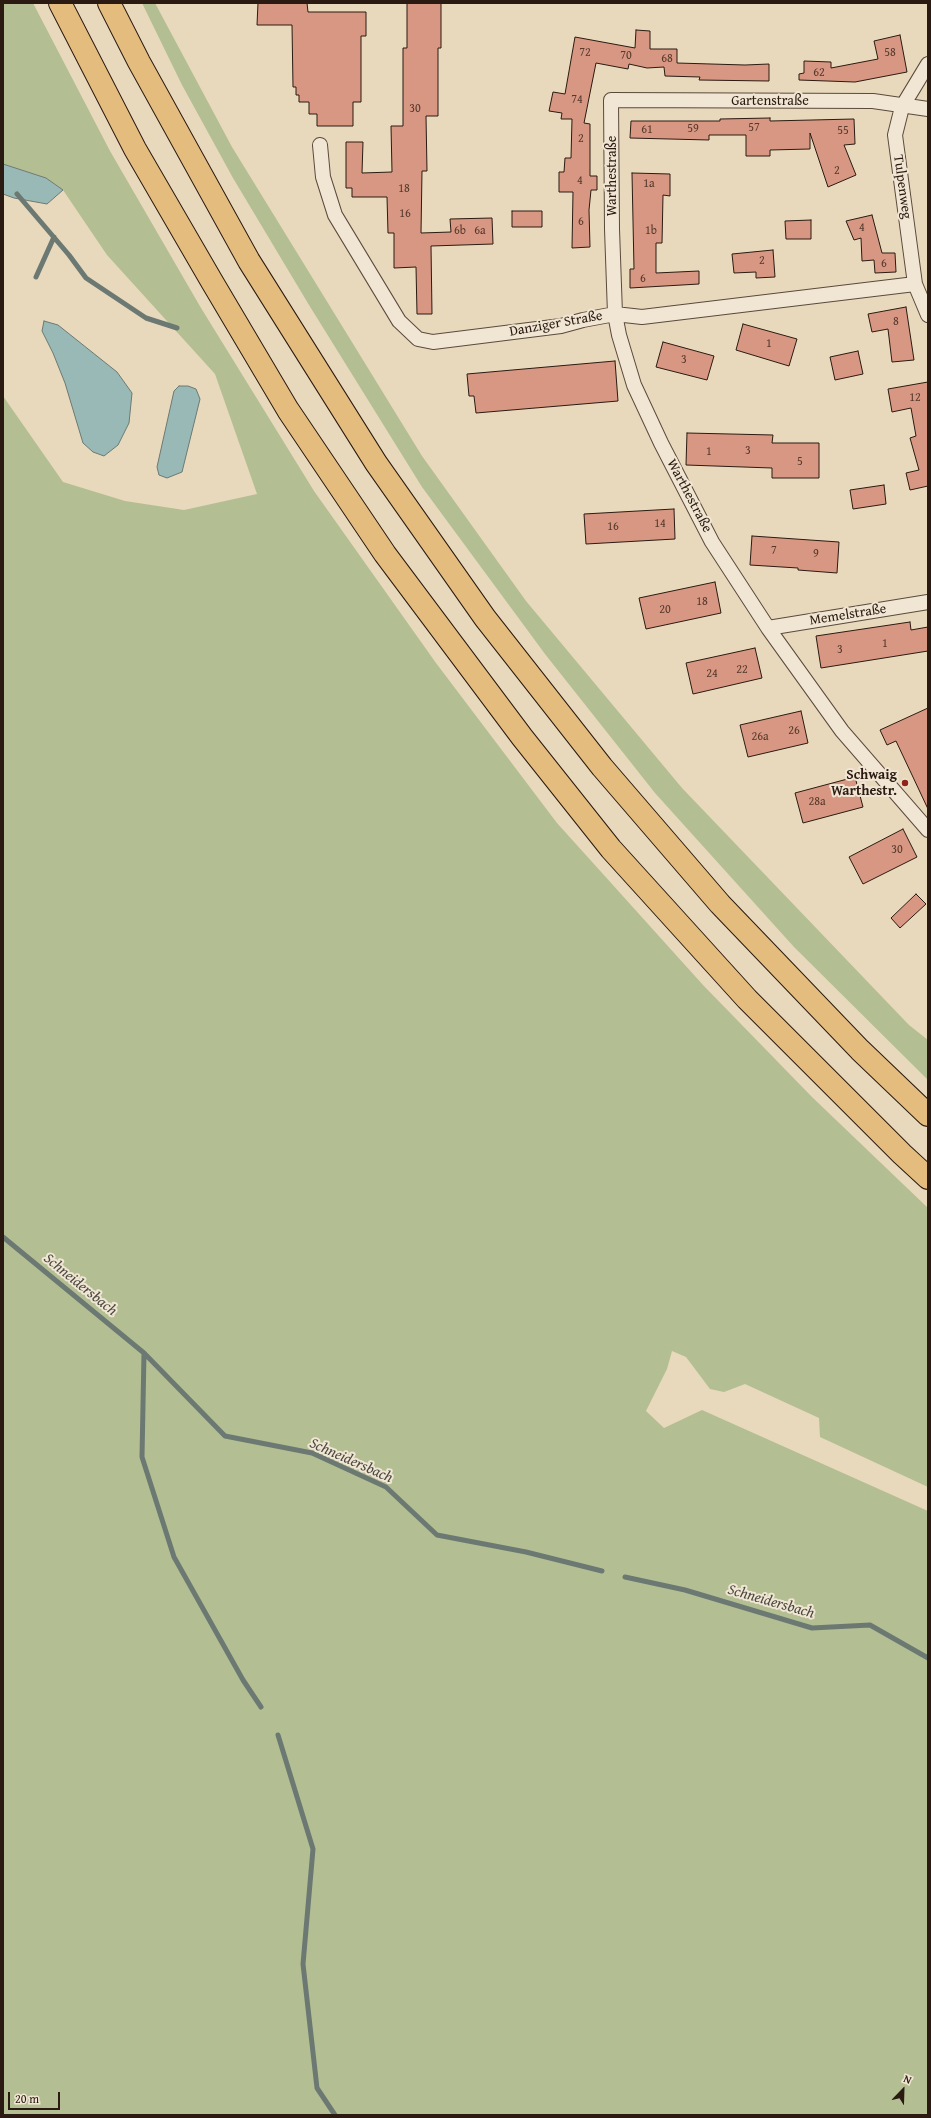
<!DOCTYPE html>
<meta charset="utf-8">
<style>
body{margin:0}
#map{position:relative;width:931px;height:2118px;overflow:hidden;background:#e8d8bc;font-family:"Gentium Book Plus",serif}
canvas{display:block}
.frame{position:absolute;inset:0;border:4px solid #2a1a11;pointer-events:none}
.north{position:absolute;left:883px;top:2070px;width:40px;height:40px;-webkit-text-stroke:3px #f0e6d3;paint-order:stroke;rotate:23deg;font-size:11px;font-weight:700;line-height:16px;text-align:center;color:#2a1a11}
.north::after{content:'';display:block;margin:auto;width:14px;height:18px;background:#2a1a11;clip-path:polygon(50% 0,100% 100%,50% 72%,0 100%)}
.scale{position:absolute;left:8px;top:2092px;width:52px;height:18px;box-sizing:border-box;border:2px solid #2a1a11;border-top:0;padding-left:5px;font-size:12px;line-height:14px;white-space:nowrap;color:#2a1a11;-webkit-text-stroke:3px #f0e6d3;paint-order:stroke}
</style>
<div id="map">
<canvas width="931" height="2118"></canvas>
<div class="frame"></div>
<div class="north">N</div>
<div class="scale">20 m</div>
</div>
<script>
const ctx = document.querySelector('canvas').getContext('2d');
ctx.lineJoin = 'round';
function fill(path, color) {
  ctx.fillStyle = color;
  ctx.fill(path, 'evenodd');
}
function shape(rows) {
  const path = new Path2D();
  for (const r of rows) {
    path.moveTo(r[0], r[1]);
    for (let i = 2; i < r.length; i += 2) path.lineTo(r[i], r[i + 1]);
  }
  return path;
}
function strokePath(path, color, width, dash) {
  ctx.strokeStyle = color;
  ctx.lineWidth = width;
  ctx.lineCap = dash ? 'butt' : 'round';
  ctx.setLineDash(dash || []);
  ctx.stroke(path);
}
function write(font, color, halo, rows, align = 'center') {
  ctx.font = font + ' "Gentium Book Plus",serif';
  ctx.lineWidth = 4;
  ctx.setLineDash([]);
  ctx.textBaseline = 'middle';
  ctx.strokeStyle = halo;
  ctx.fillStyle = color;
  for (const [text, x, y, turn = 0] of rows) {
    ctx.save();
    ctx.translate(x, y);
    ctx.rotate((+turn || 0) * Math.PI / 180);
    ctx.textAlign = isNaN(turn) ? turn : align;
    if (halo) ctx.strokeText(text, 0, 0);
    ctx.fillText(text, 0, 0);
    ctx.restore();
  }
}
fill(shape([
 [3,3,33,3,110,151,201,308,314,491,436,663,557,823,703,985,812,1097,928,1208,928,1487,820,1437,819,1418,745,1384,724,1392,710,1389,686,1357,672,1351,667,1369,646,1411,664,1428,702,1410,928,1511,928,2115,3,2115,3,396,63,482,125,501,184,510,257,494,215,374,107,255,63,190,46,178,3,164],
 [142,3,155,3,232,147,422,456,526,601,682,788,909,1025,928,1040,928,1080,794,947,655,793,545,654,422,487,309,305,233,178,182,85]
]), '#b3bf93');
const water = shape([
 [3,164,46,178,63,190,47,204,14,198,3,194,3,164],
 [44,321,58,325,117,372,132,393,129,423,118,445,104,456,93,452,83,443,65,383,53,353,42,331,44,321],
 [179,386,188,386,196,389,200,399,182,472,167,478,159,475,157,467,174,391,179,386]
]);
fill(water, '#98b9b5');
strokePath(water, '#6c7973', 1);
strokePath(shape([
 [17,194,69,255,86,278,146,318,177,328],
 [36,277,54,237],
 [3,1237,144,1353,225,1436,312,1453,386,1487,437,1535,526,1552,602,1571],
 [144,1353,142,1457,174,1557,243,1680,261,1707],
 [625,1577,685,1590,812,1628,870,1625,928,1658],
 [278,1735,313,1849,303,1964,317,2088,335,2115]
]), '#6c7973', 5);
const building = shape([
 [258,3,307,3,308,12,366,12,366,36,361,36,361,102,353,102,353,126,317,126,317,114,309,114,309,102,299,102,299,95,296,95,296,87,293,87,292,25,257,25,258,3],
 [407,3,441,3,441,48,438,48,438,116,426,116,427,171,422,171,421,233,451,232,450,219,492,218,493,244,431,246,432,314,417,314,416,267,394,268,394,233,388,233,387,197,352,197,352,188,346,188,346,142,363,142,362,173,392,172,391,126,403,126,403,48,407,48,407,3],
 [636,30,650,31,650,49,677,49,677,63,745,65,769,64,769,81,699,80,700,77,665,76,664,67,647,68,629,64,628,69,596,63,584,123,590,124,590,176,597,176,597,190,591,190,589,210,590,247,572,248,573,192,559,192,559,172,564,172,565,158,571,158,572,119,561,119,562,113,549,111,553,92,565,94,575,37,635,48,636,30],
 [900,35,907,72,855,82,799,80,799,74,804,73,804,61,831,62,831,68,878,59,874,41,900,35],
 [770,118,770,121,854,119,855,144,844,145,856,175,828,187,810,133,810,149,770,150,770,156,746,156,746,135,709,135,709,140,630,138,631,121,720,121,720,119,770,118],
 [632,173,670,174,670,196,663,195,662,243,656,243,656,273,699,271,699,284,630,288,630,269,634,269,632,173],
 [512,211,542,211,542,227,512,227,512,211],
 [872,215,882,253,895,253,896,272,875,273,874,260,862,261,861,238,854,240,846,221,872,215],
 [811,220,811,239,786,239,785,221,811,220],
 [773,250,775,277,756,278,756,272,734,273,732,254,773,250],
 [906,307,914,360,892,362,888,329,872,332,868,314,906,307],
 [743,324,797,339,789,366,736,350,743,324],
 [663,342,714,356,707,380,656,367,663,342],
 [858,351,863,374,835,380,830,357,858,351],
 [615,361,618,401,476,413,474,396,469,396,467,374,615,361],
 [928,382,928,486,910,490,906,473,919,470,910,438,916,436,911,408,892,412,888,389,928,382],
 [687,433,773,435,772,443,819,443,819,478,772,478,772,468,686,465,687,433],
 [884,485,886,504,853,509,850,490,884,485],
 [674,509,675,539,586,544,584,514,674,509],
 [752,536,839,542,837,573,798,570,798,568,750,565,752,536],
 [715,582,721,613,646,629,639,598,715,582],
 [910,622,911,630,928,627,928,651,821,668,816,636,910,622],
 [755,648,762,678,693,694,686,663,755,648],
 [928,708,928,809,896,741,887,745,880,730,928,708],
 [801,711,808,743,748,757,740,725,801,711],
 [855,777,863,807,803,823,795,793,855,777],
 [903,829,917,857,863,884,849,857,903,829],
 [916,894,926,904,900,928,891,918,916,894]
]);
fill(building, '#d89782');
strokePath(building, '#2a1a11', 1);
const minor = shape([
 [928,64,902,107,895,135,915,284,928,315],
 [928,109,873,101,611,100,612,229,615,314,619,335,634,385,661,443,712,542,768,628,842,731,928,830],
 [320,145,323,177,335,215,399,321,418,339,433,342,561,326,583,320,615,314,642,317,915,284],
 [768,628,928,602]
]);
const motorway = shape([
 [60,3,135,149,211,280,288,410,385,554,522,737,611,849,747,999,902,1154,928,1178],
 [109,3,139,62,249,261,376,463,485,618,602,767,720,904,860,1050,928,1115]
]);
strokePath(minor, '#5a4a3c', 16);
strokePath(motorway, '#2a1a11', 24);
strokePath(minor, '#f0e6d3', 14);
strokePath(motorway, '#e4bc7e', 22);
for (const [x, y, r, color] of [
 [905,783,4,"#8f2418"]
]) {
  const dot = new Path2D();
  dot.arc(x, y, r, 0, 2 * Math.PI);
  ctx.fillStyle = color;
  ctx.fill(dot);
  strokePath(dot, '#f0e6d3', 1.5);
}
write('12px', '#56392d', null, [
 ["72",585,53],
 ["58",890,53],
 ["70",626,56],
 ["68",667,59],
 ["62",819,73],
 ["74",577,100],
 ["30",415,109],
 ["57",754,128],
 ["59",693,129],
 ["61",647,130],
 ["55",843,131],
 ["2",581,139],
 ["2",837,171],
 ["4",580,181],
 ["1a",649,184],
 ["18",404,189],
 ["16",405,214],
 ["6",581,222],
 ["4",862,228],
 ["6b",460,231],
 ["6a",480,231],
 ["1b",651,231],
 ["2",762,261],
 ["6",884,264],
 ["6",643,279],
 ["8",896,322],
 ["1",769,344],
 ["3",684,360],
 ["12",915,398],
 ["3",748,451],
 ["1",709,452],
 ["5",800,462],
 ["14",660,524],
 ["16",613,527],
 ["7",774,551],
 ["9",816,554],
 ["18",702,602],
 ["20",665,610],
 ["1",885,644],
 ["3",840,650],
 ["22",742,670],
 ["24",712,674],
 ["26",794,731],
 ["26a",760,737],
 ["28a",817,802],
 ["30",897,850]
]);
write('14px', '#2a1a11', '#f0e6d3', [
 ["Gartenstraße",770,101],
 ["Warthestraße",612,176,-90],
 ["Tulpenweg",902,187,82],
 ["Danziger Straße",556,324,-10],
 ["Warthestraße",689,496,62],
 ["Memelstraße",848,615,-9]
]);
write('bold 14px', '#2a1a11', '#f0e6d3', [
 ["Schwaig",897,775],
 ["Warthestr.",897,791]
], 'right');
write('italic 15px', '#4b4a42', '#f0e6d3', [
 ["Schneidersbach",80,1285,39],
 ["Schneidersbach",351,1461,24],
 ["Schneidersbach",771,1602,16]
]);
</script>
